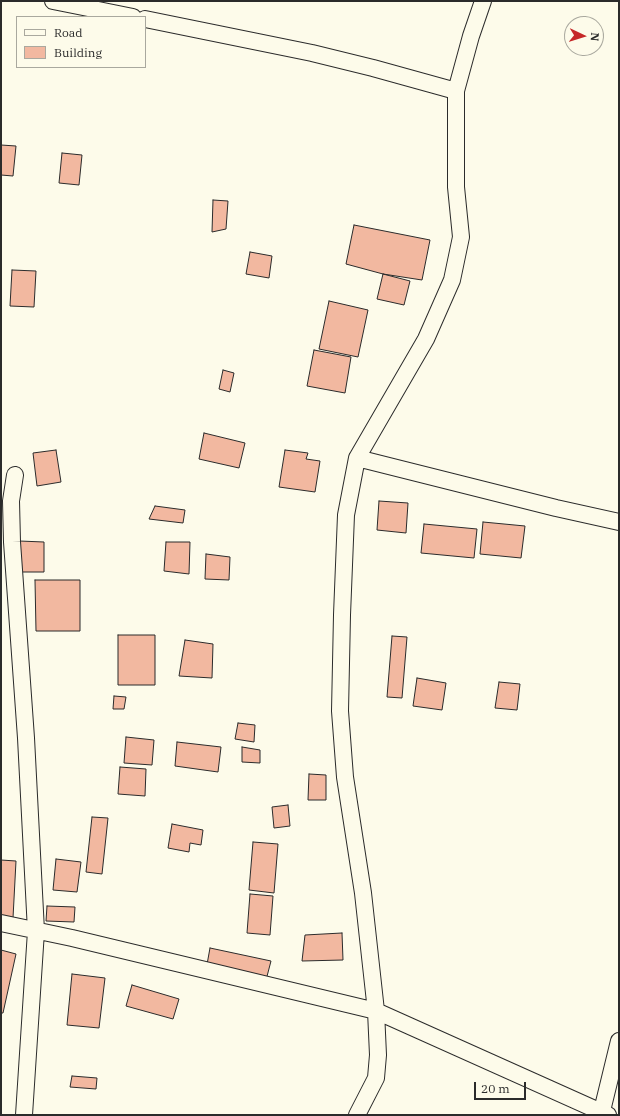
<!DOCTYPE html>
<style>
body{margin:0}
#map{position:relative;width:620px;height:1116px;overflow:hidden;background:#fdfbea;font-family:"IBM Plex Serif",serif}
canvas{display:block}
.frame{position:absolute;inset:0;border:2px solid #2b2b2b;pointer-events:none}
.legend{position:absolute;left:16px;top:16px;width:130px;height:52px;box-sizing:border-box;background:#fdfbea;border:1px solid #a9a89e;margin:0;padding:5px 7px;list-style:none;font-size:12px;color:#2b2b2b}
.legend li{display:flex;align-items:center;gap:8px;height:20px}
.legend b{width:20px;border:1px solid #a9a89e}
.north{position:absolute;left:564px;top:16px;width:40px;height:40px;box-sizing:border-box;background:#fdfbea;border:1px solid #a9a89e;border-radius:50%;rotate:94deg;font-size:11px;font-weight:700;line-height:16px;text-align:center;color:#2b2b2b}
.north::after{content:'';display:block;margin:auto;width:14px;height:18px;background:#c62828;clip-path:polygon(50% 0,100% 100%,50% 72%,0 100%)}
.scale{position:absolute;left:474px;top:1082px;width:52px;height:18px;box-sizing:border-box;border:2px solid #2b2b2b;border-top:0;padding-left:5px;font-size:12px;line-height:14px;white-space:nowrap;color:#2b2b2b;-webkit-text-stroke:3px #fdfbea;paint-order:stroke}
</style>
<div id="map">
<canvas width="620" height="1116"></canvas>
<div class="frame"></div>
<ul class="legend">
<li><b style="height:5px;background:#fdfbea"></b>Road</li>
<li><b style="height:11px;background:#f2b8a0"></b>Building</li>
</ul>
<div class="north">N</div>
<div class="scale">20 m</div>
</div>
<script>
const ctx = document.querySelector('canvas').getContext('2d');
ctx.lineJoin = 'round';
function fill(path, color) {
  ctx.fillStyle = color;
  ctx.fill(path, 'evenodd');
}
function shape(rows) {
  const path = new Path2D();
  for (const r of rows) {
    path.moveTo(r[0], r[1]);
    for (let i = 2; i < r.length; i += 2) path.lineTo(r[i], r[i + 1]);
  }
  return path;
}
function strokePath(path, color, width, dash) {
  ctx.strokeStyle = color;
  ctx.lineWidth = width;
  ctx.lineCap = dash ? 'butt' : 'round';
  ctx.setLineDash(dash || []);
  ctx.stroke(path);
}
const building = shape([
 [1,145,16,146,13,176,1,175,1,145],
 [62,153,82,155,79,185,59,183,62,153],
 [213,200,228,201,226,229,212,232,213,200],
 [354,225,430,240,422,280,383,274,346,264,354,225],
 [250,252,272,256,269,278,246,274,250,252],
 [12,270,36,271,34,307,10,306,12,270],
 [383,274,410,281,404,305,377,299,383,274],
 [329,301,368,310,358,357,319,349,329,301],
 [314,350,351,357,345,393,307,386,314,350],
 [223,370,234,373,230,392,219,389,223,370],
 [204,433,245,443,239,468,199,459,204,433],
 [56,450,61,482,37,486,33,453,56,450],
 [285,450,308,453,306,459,320,461,315,492,279,487,285,450],
 [379,501,408,503,406,533,377,530,379,501],
 [155,506,185,510,183,523,149,519,155,506],
 [483,522,525,526,521,558,480,554,483,522],
 [424,524,477,529,474,558,421,553,424,524],
 [19,541,44,542,44,572,18,572,19,541],
 [166,542,190,542,189,574,164,571,166,542],
 [206,554,230,557,229,580,205,579,206,554],
 [35,580,80,580,80,631,36,631,35,580],
 [118,635,155,635,155,685,118,685,118,635],
 [392,636,407,637,402,698,387,697,392,636],
 [185,640,213,644,212,678,179,676,185,640],
 [417,678,446,683,442,710,413,706,417,678],
 [499,682,520,684,517,710,495,708,499,682],
 [114,696,126,697,124,709,113,709,114,696],
 [238,723,255,725,254,742,235,739,238,723],
 [126,737,154,740,152,765,124,763,126,737],
 [177,742,221,747,218,772,175,766,177,742],
 [242,747,260,750,260,763,242,762,242,747],
 [120,767,146,769,145,796,118,794,120,767],
 [309,774,326,775,326,800,308,800,309,774],
 [288,805,290,826,274,828,272,807,288,805],
 [92,817,108,818,102,874,86,872,92,817],
 [172,824,203,830,201,845,190,843,189,852,168,848,172,824],
 [253,842,278,844,274,893,249,890,253,842],
 [56,859,81,862,77,892,53,890,56,859],
 [1,860,16,861,13,918,1,917,1,860],
 [250,894,273,896,270,935,247,933,250,894],
 [47,906,75,907,74,922,46,921,47,906],
 [342,933,343,960,302,961,305,935,342,933],
 [210,948,271,961,265,984,206,970,210,948],
 [1,950,16,954,3,1013,1,1013,1,950],
 [72,974,105,978,99,1028,67,1025,72,974],
 [132,985,179,999,173,1019,126,1006,132,985],
 [72,1076,97,1078,96,1089,70,1087,72,1076]
]);
fill(building, '#f2b8a0');
strokePath(building, '#2b2b2b', 1);
const minor = shape([
 [53,1,133,17],
 [145,19,312,53,373,68,456,91],
 [357,458,556,508,619,522],
 [15,475,11,501,12,542,26,738,36,931,24,1115],
 [1,923,72,938,376,1011,608,1115],
 [357,1115,376,1078,378,1055,376,1011,363,893,345,777,340,711,342,615,346,515,357,458,426,339,452,280,461,237,456,187,456,91,471,36,483,1],
 [601,1115,619,1041]
]);
strokePath(minor, '#2b2b2b', 18);
strokePath(minor, '#fdfbea', 16);
</script>
